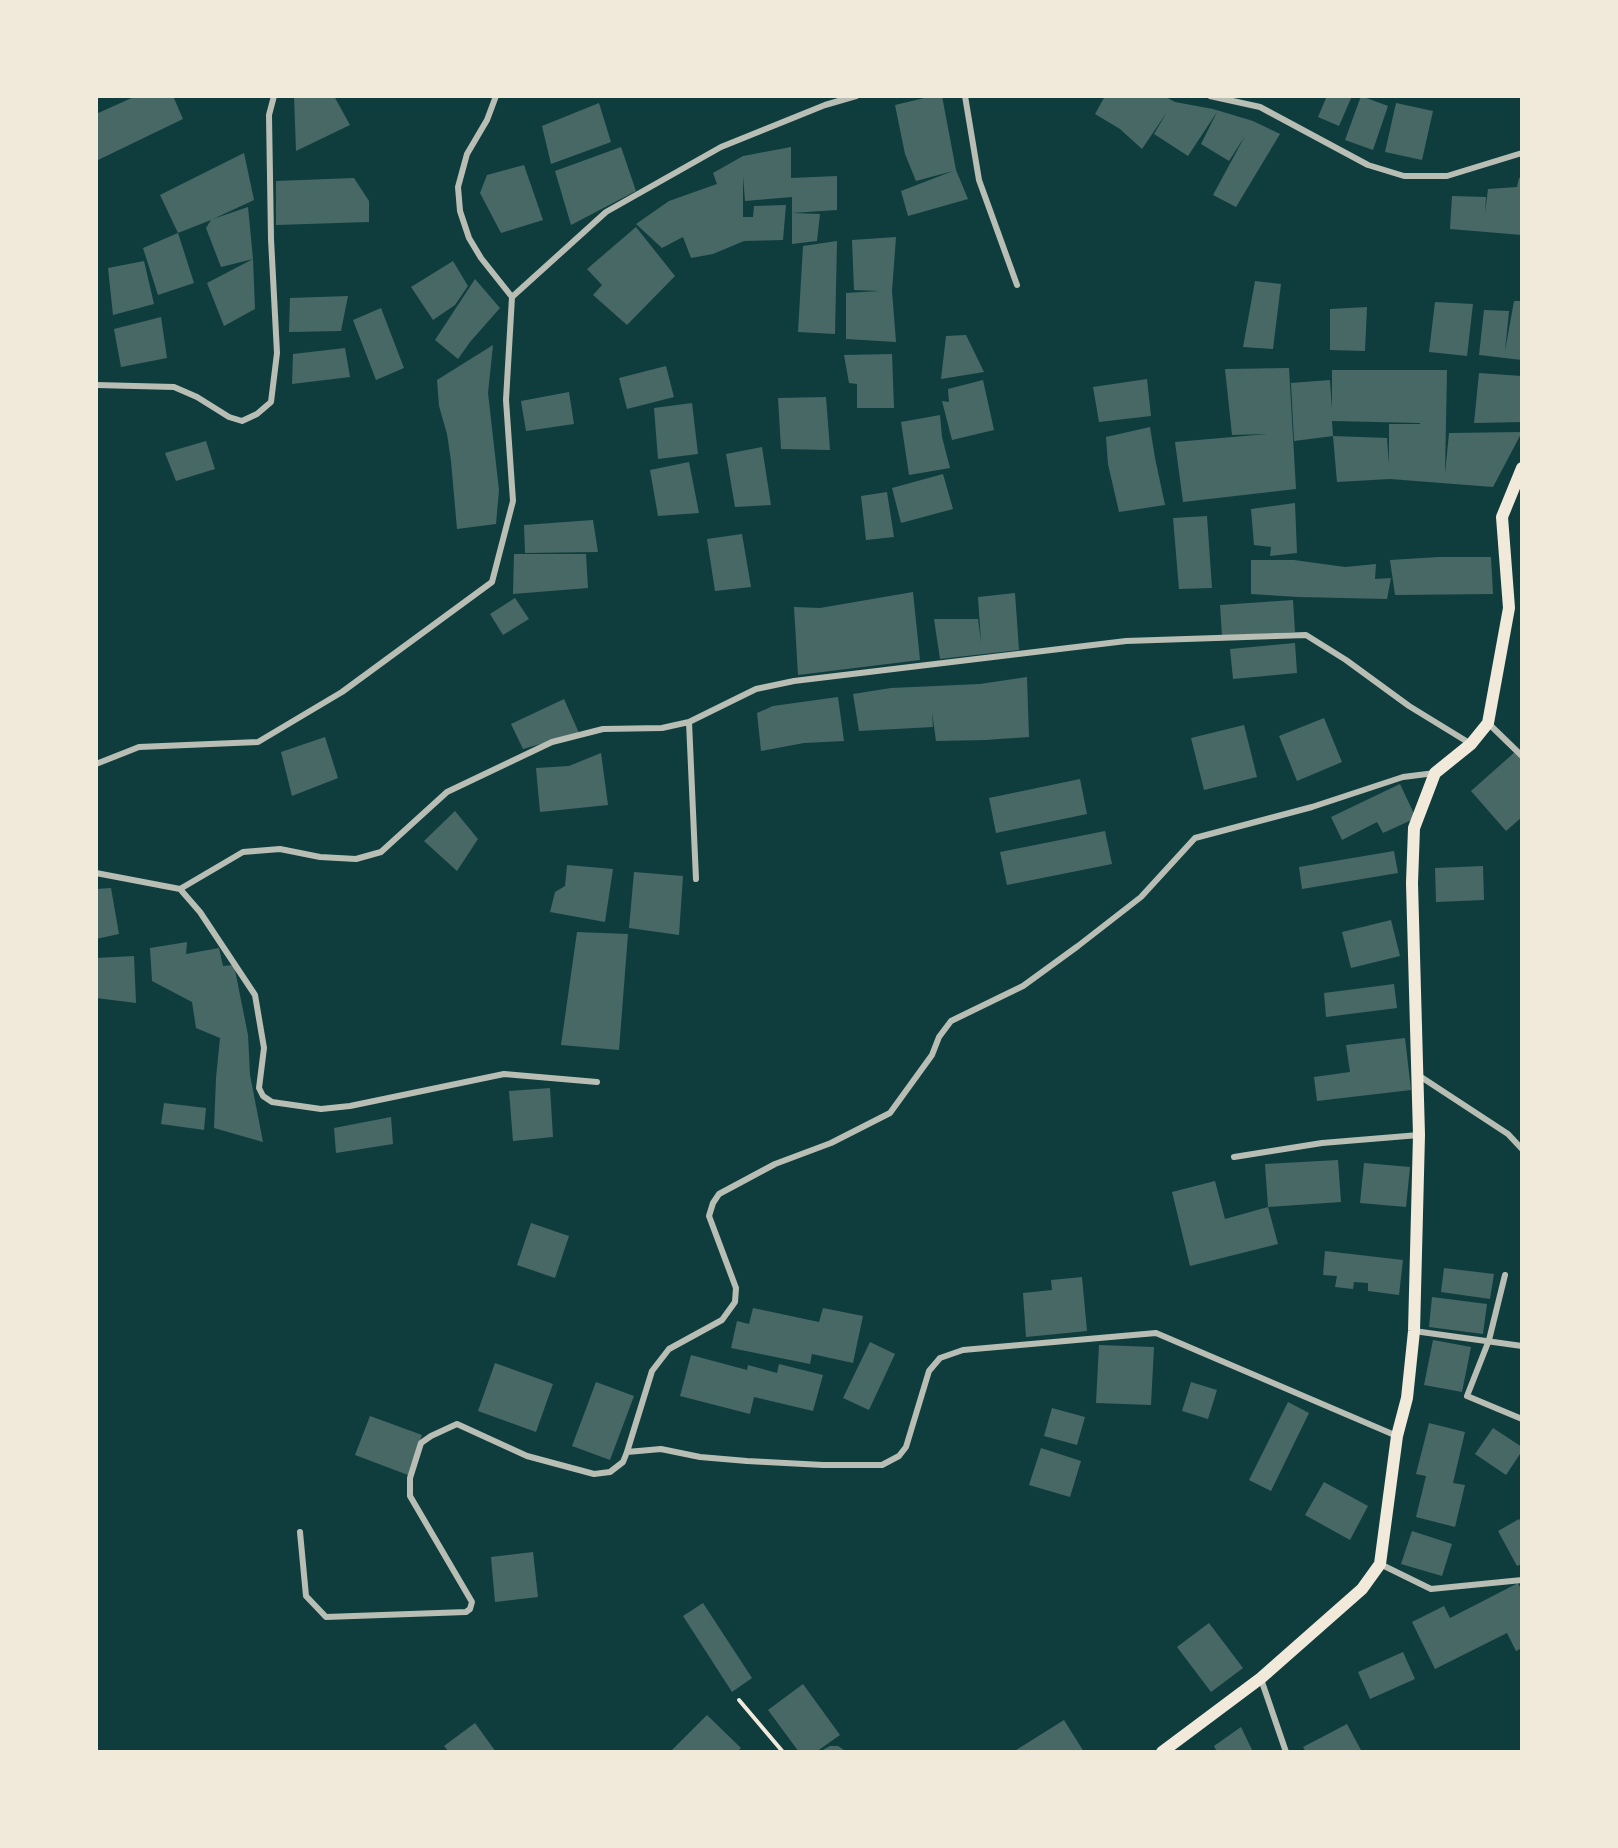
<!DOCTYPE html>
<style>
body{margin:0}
#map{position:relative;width:1618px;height:1848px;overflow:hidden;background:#0f3d3e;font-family:"Noto Sans",sans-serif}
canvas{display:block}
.frame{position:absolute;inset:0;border:98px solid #f1e9da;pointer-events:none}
</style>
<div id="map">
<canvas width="1618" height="1848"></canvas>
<div class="frame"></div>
</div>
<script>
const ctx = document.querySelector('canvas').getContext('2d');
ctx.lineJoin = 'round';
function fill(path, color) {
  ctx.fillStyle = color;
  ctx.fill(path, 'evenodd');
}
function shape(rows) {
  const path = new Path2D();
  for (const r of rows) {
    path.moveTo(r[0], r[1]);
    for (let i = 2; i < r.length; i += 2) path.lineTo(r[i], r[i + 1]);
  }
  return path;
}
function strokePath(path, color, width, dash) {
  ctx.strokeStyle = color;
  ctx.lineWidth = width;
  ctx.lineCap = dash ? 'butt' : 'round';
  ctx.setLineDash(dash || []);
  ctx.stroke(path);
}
fill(shape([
 [136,96,173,96,183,119,96,161,96,114],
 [294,96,334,96,350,125,296,151],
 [933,96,942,96,956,170,968,199,908,216,901,191,953,171,916,181,905,154,895,105],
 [1105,96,1164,96,1175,102,1213,109,1253,121,1280,134,1236,207,1213,195,1245,136,1229,161,1201,144,1217,112,1188,156,1154,134,1167,112,1142,149,1120,129,1095,114],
 [1327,96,1352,96,1339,126,1318,117],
 [1361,96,1388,106,1373,150,1345,140],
 [599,103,611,142,551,164,542,126],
 [1396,103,1433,111,1422,160,1385,152],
 [621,147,636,191,571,225,555,171],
 [791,147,791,178,837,176,837,210,792,213,792,197,745,201,743,176,743,217,753,217,754,206,786,205,783,240,744,241,713,254,691,258,683,237,662,248,636,224,669,201,717,184,713,173,743,156],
 [244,153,254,200,213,219,248,207,253,259,221,267,206,228,211,220,178,233,160,195],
 [524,165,543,220,501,233,480,193,487,175],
 [354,178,369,201,369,222,276,225,276,181],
 [1519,178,1522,178,1522,235,1450,229,1452,196,1486,197,1485,213,1488,189,1517,187],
 [792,213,820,214,817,241,792,244],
 [636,227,675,276,627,325,593,295,602,285,587,269],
 [178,233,194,283,158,295,143,248],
 [896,237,892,291,896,342,846,339,846,293,880,291,854,290,852,240],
 [837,241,835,334,798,332,803,246],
 [253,259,255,309,224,326,207,283],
 [144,261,154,304,113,315,108,268],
 [453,261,468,286,455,305,433,320,411,287],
 [475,279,500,308,470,342,458,359,435,340],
 [1255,281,1281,284,1273,349,1243,347],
 [348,296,341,331,289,332,290,298],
 [1514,301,1522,301,1522,360,1479,355,1484,310,1509,311,1505,351],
 [1435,302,1473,304,1467,356,1429,352],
 [1367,307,1365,351,1330,350,1330,309],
 [381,308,404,368,376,380,353,320],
 [161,317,167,358,121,367,114,329],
 [966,335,984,372,941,379,946,336],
 [493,345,488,393,499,490,496,524,457,529,451,461,447,434,439,406,437,380],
 [345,348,350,377,292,384,293,354],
 [892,354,894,408,857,408,857,384,849,383,844,355],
 [666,366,674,397,627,409,619,378],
 [1289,368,1296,489,1183,502,1175,442,1267,434,1232,435,1225,369],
 [1332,370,1447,370,1445,474,1449,433,1522,432,1493,487,1390,479,1337,482,1333,436,1294,441,1291,383,1330,380,1332,409],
 [1332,421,1420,423,1420,424,1389,424,1389,464,1387,438,1333,436],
 [1479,373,1522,376,1522,422,1474,423],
 [1147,379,1151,416,1099,422,1093,387],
 [983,380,994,430,952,440,942,401,949,402,948,389],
 [569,392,574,424,526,431,521,401],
 [826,397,830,450,781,449,778,398],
 [692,403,698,454,658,459,654,408],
 [940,415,942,437,950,468,909,475,901,422],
 [1150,427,1155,458,1165,505,1119,512,1108,464,1106,437],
 [206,441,215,469,176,481,165,453],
 [762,447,771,505,735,507,726,454],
 [689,462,699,513,658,516,650,470],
 [943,474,953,509,901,523,892,488],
 [887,492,894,537,866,540,861,496],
 [1295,503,1297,553,1270,556,1271,547,1254,545,1251,509],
 [1207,516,1212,588,1179,589,1173,518],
 [593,520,598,552,525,553,524,525],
 [742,534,751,587,715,591,707,539],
 [514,554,586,554,588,588,513,594],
 [1439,557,1491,557,1493,594,1395,595,1390,560],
 [1251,560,1294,560,1345,567,1376,564,1375,579,1391,578,1387,599,1298,597,1251,594],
 [913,592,920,660,798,675,794,607,820,608],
 [1015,593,1019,650,940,659,934,619,978,619,981,642,978,597],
 [515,598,529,619,503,635,490,614],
 [1293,600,1295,632,1222,636,1220,605],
 [1295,643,1297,673,1233,679,1230,649],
 [1027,677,1029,737,985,740,936,741,932,712,933,727,859,731,853,694,891,688,980,684],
 [838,697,844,741,804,743,761,751,757,713,773,706],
 [564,699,579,733,523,749,511,724],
 [1324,718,1342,762,1297,781,1279,736],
 [1244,725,1257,777,1204,790,1191,738],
 [325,737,338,778,292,796,281,752],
 [1516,751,1522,757,1522,817,1506,831,1471,791],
 [601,753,608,805,540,812,536,768,569,766],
 [1080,779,1087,814,996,833,989,798],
 [1400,784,1416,818,1383,833,1377,822,1342,840,1331,817],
 [455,811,478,839,457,871,424,841],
 [1105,831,1112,864,1007,885,1000,852],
 [1394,851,1398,873,1302,889,1299,867],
 [567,865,613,869,605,922,550,912,555,892,565,886],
 [1483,866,1484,900,1436,902,1435,868],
 [634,872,683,876,679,935,629,928],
 [111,888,119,934,96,939,96,889],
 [1391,920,1400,956,1351,968,1342,932],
 [577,932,628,934,619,1050,561,1045],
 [187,942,186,954,219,948,223,966,234,965,248,1035,250,1075,263,1142,214,1128,216,1078,220,1038,196,1028,192,1002,152,981,150,948],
 [134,956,136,1003,96,998,96,958],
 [1394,984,1397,1008,1326,1017,1324,993],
 [1405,1038,1411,1090,1317,1101,1314,1077,1350,1072,1346,1045],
 [550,1088,553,1137,513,1141,509,1091],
 [164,1103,206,1108,204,1130,161,1124],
 [391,1117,393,1144,336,1153,334,1128],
 [1338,1160,1341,1202,1268,1207,1265,1164],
 [1364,1163,1410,1167,1406,1207,1360,1203],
 [1215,1181,1225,1219,1268,1207,1278,1244,1190,1266,1172,1192],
 [531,1223,569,1236,555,1278,517,1265],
 [1325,1251,1403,1260,1399,1295,1368,1291,1368,1283,1354,1282,1353,1289,1335,1287,1337,1276,1323,1275],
 [1444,1268,1494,1274,1490,1299,1441,1292],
 [1082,1277,1087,1331,1026,1337,1023,1293,1052,1290,1051,1280],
 [1432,1297,1487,1304,1483,1334,1429,1327],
 [753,1308,819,1322,823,1308,863,1316,853,1363,812,1354,810,1364,731,1348,737,1321,749,1324],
 [1433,1340,1471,1347,1462,1392,1424,1385],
 [870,1342,895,1354,869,1410,843,1398],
 [1099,1345,1154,1347,1151,1405,1096,1403],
 [691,1355,747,1370,748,1365,777,1373,779,1364,823,1375,813,1411,754,1397,750,1414,680,1396],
 [495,1363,553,1384,536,1432,478,1411],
 [596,1382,634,1396,610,1460,572,1446],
 [1191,1382,1217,1390,1208,1419,1182,1411],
 [1288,1402,1309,1413,1271,1491,1249,1480],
 [1052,1408,1085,1417,1077,1445,1044,1436],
 [370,1416,422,1435,408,1475,355,1455],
 [1429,1423,1465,1432,1453,1483,1465,1485,1455,1527,1416,1517,1426,1476,1416,1474],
 [1493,1428,1522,1447,1522,1451,1506,1475,1475,1454],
 [1041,1448,1081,1461,1070,1497,1029,1485],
 [1324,1482,1368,1506,1350,1540,1305,1515],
 [1519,1519,1522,1523,1522,1564,1517,1566,1498,1531],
 [1412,1531,1452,1544,1442,1576,1401,1564],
 [533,1552,538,1597,495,1602,491,1557],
 [1518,1583,1522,1591,1522,1648,1516,1651,1507,1633,1435,1669,1412,1622,1444,1606,1450,1618],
 [703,1603,752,1678,732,1692,683,1616],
 [1209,1623,1243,1668,1211,1692,1177,1647],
 [1403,1652,1415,1679,1370,1699,1358,1672],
 [803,1684,840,1735,816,1752,799,1752,768,1710],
 [707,1715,741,1748,737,1752,670,1752],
 [1064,1720,1084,1752,1013,1752],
 [475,1723,496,1752,449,1752,444,1746],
 [1347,1724,1362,1752,1306,1752,1303,1747],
 [1241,1727,1253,1752,1217,1752,1214,1746],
 [830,1746,838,1746,847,1752,819,1752]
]), '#486865');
strokePath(shape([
 [739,1700,783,1752]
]), '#f1e9da', 4);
strokePath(shape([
 [496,96,487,120,467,154,458,187,460,211,469,238,481,258,512,297],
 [965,96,979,180,1017,285],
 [1210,96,1260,107,1368,165,1404,176,1447,176,1522,153],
 [96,385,174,387,197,397,229,417,242,421,257,414,271,402,277,353,271,239,269,115,274,96],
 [689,722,696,879],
 [1488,723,1522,756],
 [96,764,139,747,258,742,342,692,492,582,513,501,506,400,512,297,606,212,721,147,825,105,856,96],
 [96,873,180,889,243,852,280,849,320,857,356,859,381,852,447,792,552,742,603,729,662,728,689,722,756,689,794,681,1126,641,1306,635,1346,660,1409,706,1471,744],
 [180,889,200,912,255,995,264,1048,259,1088,263,1096,272,1102,321,1109,350,1106,504,1074,597,1082],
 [1418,1075,1508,1134,1522,1149],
 [1234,1157,1322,1143,1419,1135],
 [1505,1275,1489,1340,1467,1396,1522,1419],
 [1414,1331,1522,1346],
 [627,1452,661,1449,700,1457,747,1461,823,1465,882,1465,899,1456,906,1447,929,1371,940,1358,963,1350,1156,1333,1397,1436],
 [300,1532,306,1596,326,1617,466,1612,470,1609,472,1602,410,1496,410,1478,421,1443,431,1436,457,1424,527,1456,594,1474,610,1472,623,1462,627,1452,652,1371,669,1349,722,1320,735,1302,736,1288,709,1216,713,1203,719,1194,775,1164,831,1143,890,1113,932,1055,939,1037,951,1021,1023,986,1078,946,1141,897,1195,838,1312,807,1403,777,1435,773],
 [1380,1564,1431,1589,1522,1580],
 [1261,1679,1286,1752]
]), '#b8beb3', 6);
strokePath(shape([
 [1162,1752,1261,1678,1362,1589,1380,1564,1397,1436,1407,1398,1414,1331,1419,1135,1412,883,1414,828,1435,773,1471,744,1488,723,1509,608,1502,517,1522,468]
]), '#f1e9da', 12);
</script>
